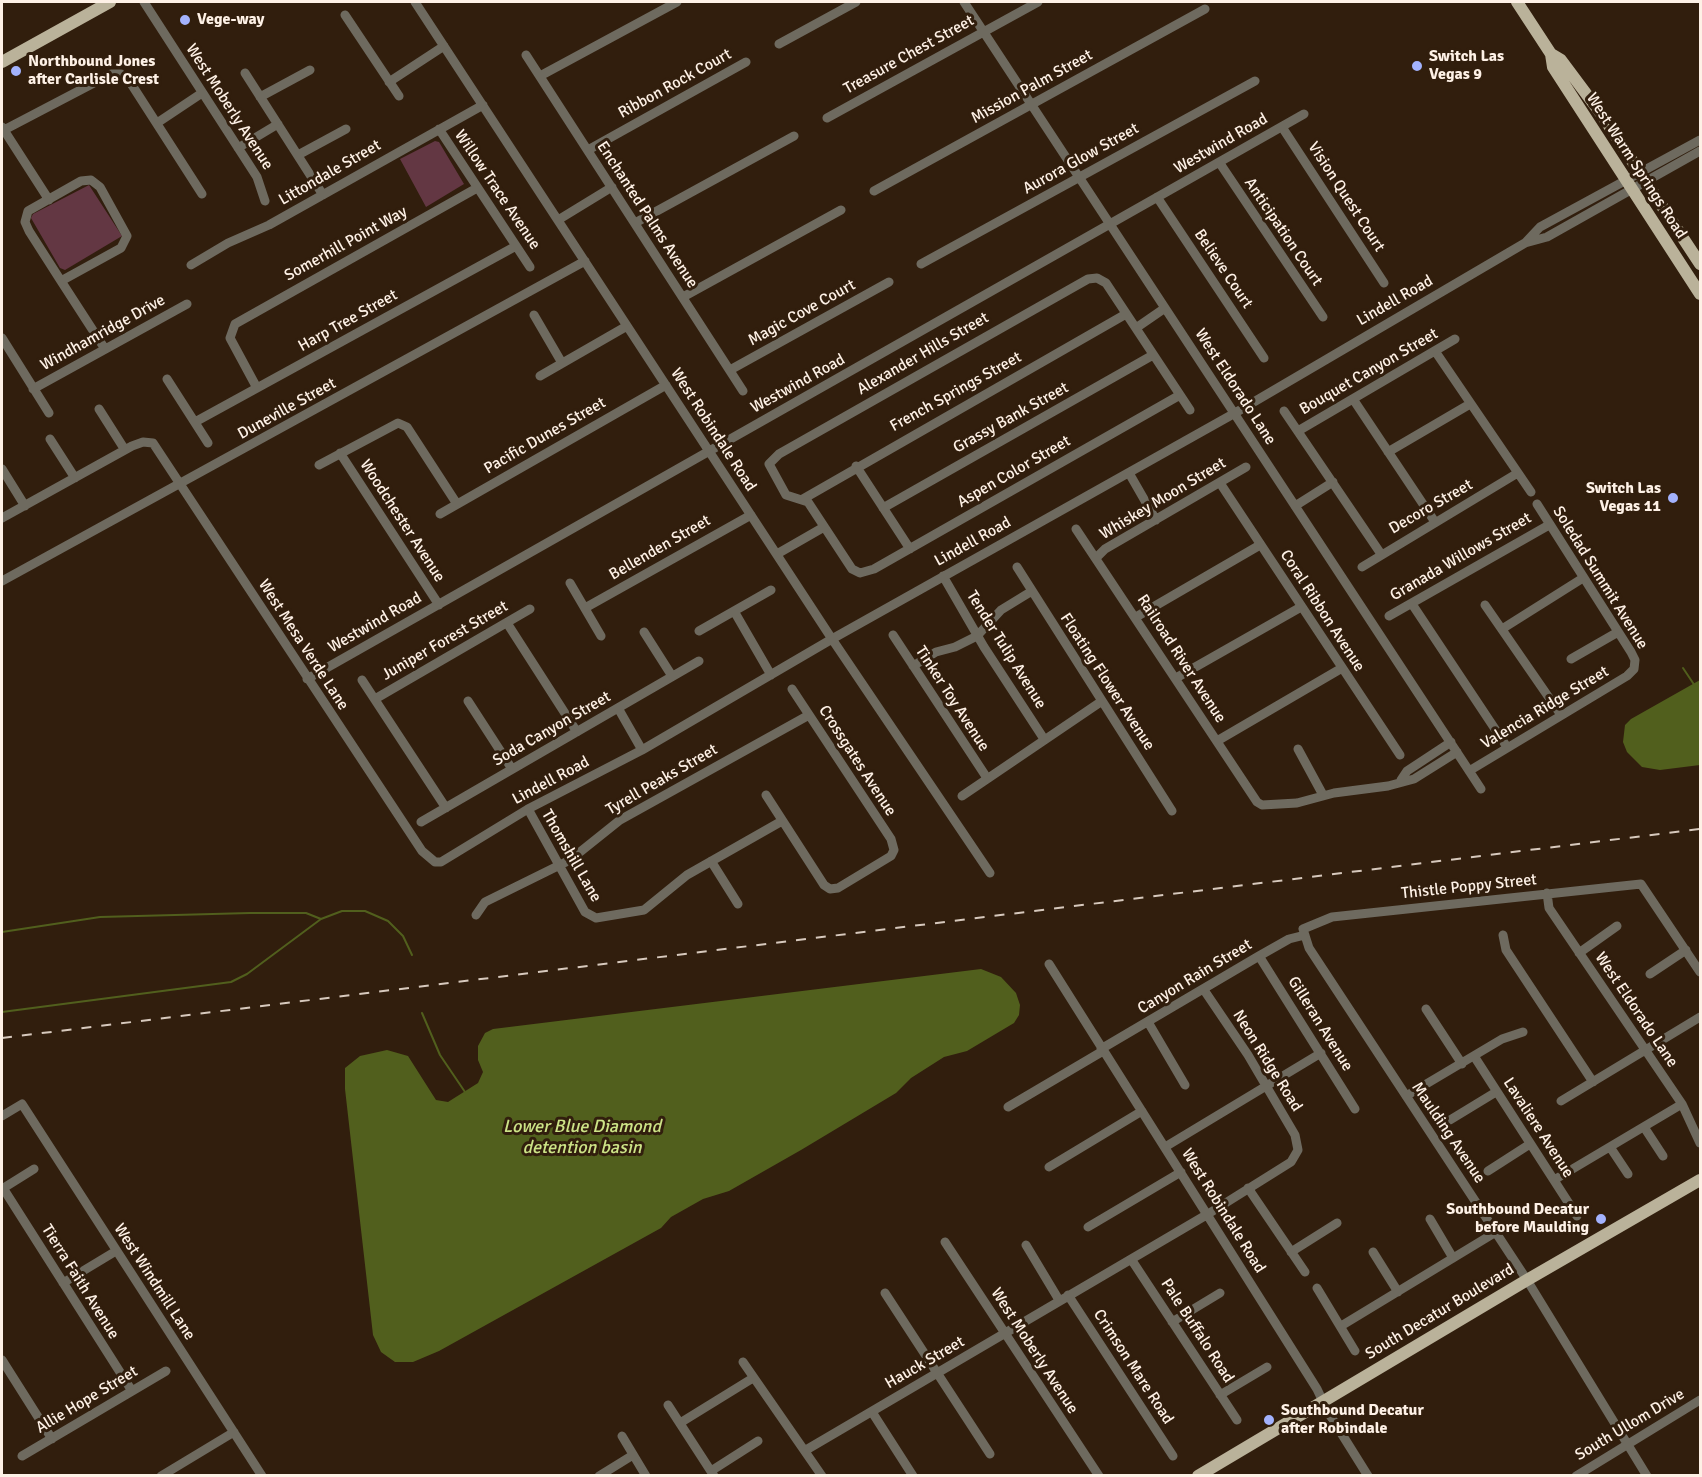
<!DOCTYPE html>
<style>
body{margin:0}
#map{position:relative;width:1702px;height:1477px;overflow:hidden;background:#311e0d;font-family:Signika,sans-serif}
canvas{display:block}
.frame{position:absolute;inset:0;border:3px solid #fef1e6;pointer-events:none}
</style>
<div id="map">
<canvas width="1702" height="1477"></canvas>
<div class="frame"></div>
</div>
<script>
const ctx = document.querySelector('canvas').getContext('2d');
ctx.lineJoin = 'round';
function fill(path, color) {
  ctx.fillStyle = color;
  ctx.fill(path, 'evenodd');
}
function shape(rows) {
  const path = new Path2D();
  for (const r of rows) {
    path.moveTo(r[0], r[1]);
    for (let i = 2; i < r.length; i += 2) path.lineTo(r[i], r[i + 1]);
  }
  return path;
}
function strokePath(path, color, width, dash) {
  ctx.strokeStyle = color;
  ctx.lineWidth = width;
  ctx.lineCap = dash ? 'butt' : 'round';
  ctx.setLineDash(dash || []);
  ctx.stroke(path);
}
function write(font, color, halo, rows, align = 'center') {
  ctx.font = font + ' Signika,sans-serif';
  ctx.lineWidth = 6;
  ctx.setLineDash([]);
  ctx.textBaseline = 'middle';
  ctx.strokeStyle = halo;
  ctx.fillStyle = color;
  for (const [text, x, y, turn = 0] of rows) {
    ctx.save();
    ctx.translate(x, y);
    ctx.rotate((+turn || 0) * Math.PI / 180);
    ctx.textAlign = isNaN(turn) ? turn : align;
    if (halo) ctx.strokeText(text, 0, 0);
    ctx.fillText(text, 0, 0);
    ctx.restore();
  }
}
fill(shape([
 [435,141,439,142,464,184,426,207,400,159],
 [89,185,122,236,65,270,60,268,31,218,33,214]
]), '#633743');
fill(shape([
 [1700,680,1700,765,1660,770,1642,767,1627,752,1623,742,1625,725,1631,719],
 [981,969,1001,977,1016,993,1020,1005,1019,1015,1014,1023,967,1051,944,1057,911,1078,896,1093,801,1150,729,1191,703,1199,671,1217,661,1228,439,1351,413,1362,395,1362,381,1352,373,1335,345,1089,345,1068,360,1056,387,1050,408,1056,436,1100,448,1102,478,1083,483,1072,478,1060,478,1046,485,1033,493,1029]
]), '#515f1d');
strokePath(shape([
 [1683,668,1695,686],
 [2,932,100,917,250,913,306,913,321,919],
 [2,1012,231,982,247,974,321,919,342,911,365,911,388,921,403,936,412,955],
 [422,1013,440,1055,465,1092]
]), '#515f1d', 2);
strokePath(shape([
 [144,2,257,177,265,201],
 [415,2,832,639,990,873],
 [964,2,1481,789],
 [345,15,399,96],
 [779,44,856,2],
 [526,55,743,391],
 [245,73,323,195],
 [540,76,677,2],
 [389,82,444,46],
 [260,97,310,70],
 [827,118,1038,2],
 [157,123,202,93],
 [2,127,49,200],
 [1282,127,1384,283],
 [439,129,530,267],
 [4,130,111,74,121,74,130,82,202,194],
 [238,148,278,124],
 [588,150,746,62],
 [298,155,346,129],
 [1219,162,1323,317],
 [874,191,1205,9],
 [1157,197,1264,358],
 [558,220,612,187],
 [635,223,794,136],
 [1525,243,1540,227,1700,140],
 [921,264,1255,81],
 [191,265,228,243,269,225,483,105],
 [61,281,121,248,127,236,100,187,91,180,81,181,28,211,25,222,29,231,61,281,105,349],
 [683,297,841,210],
 [534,315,562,363],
 [1136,328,1165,308],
 [2,338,49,413],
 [1435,351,1531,492],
 [730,370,889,282],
 [540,376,627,326],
 [167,379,208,443],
 [257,388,230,338,235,324,477,188],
 [33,389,187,304],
 [1180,395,874,569,860,573,852,569,808,502,786,495,769,464,779,454,1088,279,1097,278,1106,283,1190,410],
 [1353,399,1435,522],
 [99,409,125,450],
 [1284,411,1381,554],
 [195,422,516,246],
 [1298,431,1455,339],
 [50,439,75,478],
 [1388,452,1470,404],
 [340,453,439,605],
 [319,465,398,423,407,427,457,504],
 [856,466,910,549],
 [2,469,25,506],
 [1129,473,1156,520],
 [1220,483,1400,755],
 [803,499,1126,314],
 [1295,506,1333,482],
 [883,508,1153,355],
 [440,514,666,385],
 [2,518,132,446,143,442,153,443,422,851,435,862,441,862,528,809,642,750,832,639,1235,413,1525,243,1547,237,1700,151],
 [1076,529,1257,802,1262,805,1297,803,1334,793,1388,786,1414,779,1457,752],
 [777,554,824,527],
 [1096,558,1105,549,1246,467],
 [1017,567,1172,811],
 [1362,567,1516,474],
 [943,576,984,647,1044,739],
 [2,581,585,261],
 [570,583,601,636],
 [1412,604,1507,747],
 [1485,605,1561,715],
 [585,608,751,515],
 [734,611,771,675],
 [1389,616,1549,525],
 [1136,617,1260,545],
 [507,623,577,732],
 [1502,629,1583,578],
 [699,631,771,590],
 [644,632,672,676],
 [893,635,987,778],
 [1571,659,1618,632],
 [913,666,936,652,955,647,977,636,1001,610,1032,591],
 [1176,678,1301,607],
 [307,679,1304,114],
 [362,680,446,808],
 [375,699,530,609],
 [468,701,512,769],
 [618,708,642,750],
 [1217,741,1342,668],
 [1298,749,1323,795],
 [1469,771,1627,676,1634,669,1635,660,1631,652,1537,504],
 [1401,780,1407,771,1451,742],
 [766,795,824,885,830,889,838,888,891,856,894,850,891,839,792,689],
 [962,796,1102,701],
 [528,809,585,912,596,918,644,910,687,875,782,821],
 [421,822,699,661],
 [711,861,738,904],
 [1547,893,1549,908,1682,1104,1700,1143],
 [476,915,485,902,570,860,620,820,809,715],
 [1503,935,1506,950,1593,1082],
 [1579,953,1617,926],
 [1259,956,1355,1109],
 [1049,964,1317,1389,1328,1412,1368,1476],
 [1650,974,1686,950],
 [1426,1009,1462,1064],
 [1148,1022,1185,1085],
 [1101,1049,1259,956,1289,939,1305,935],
 [1474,1056,1577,1216],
 [1406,1096,1502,1039,1523,1032],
 [1561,1101,1700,1017],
 [1008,1107,1103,1051],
 [2,1116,22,1104,262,1476],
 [1450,1120,1496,1092],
 [1644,1127,1663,1156],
 [1165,1147,1321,1053],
 [1610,1147,1628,1174],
 [1049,1167,1142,1111],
 [1488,1171,1530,1144],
 [1554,1180,1682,1104],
 [3,1188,132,1391],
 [1248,1188,1305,1272],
 [2,1189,34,1169],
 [1430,1219,1453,1258],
 [1088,1227,1181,1172],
 [945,1242,1099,1476],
 [1026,1245,1059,1300],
 [1291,1252,1337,1223],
 [1373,1252,1398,1292],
 [1131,1259,1237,1420],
 [63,1283,116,1251],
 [1317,1288,1355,1351],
 [885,1293,990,1454],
 [1068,1295,1173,1456],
 [1172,1322,1220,1293],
 [1341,1326,1496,1232],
 [2,1360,52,1439],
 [743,1362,822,1476],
 [1220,1395,1267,1367],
 [668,1405,714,1476],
 [872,1412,913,1476],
 [680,1423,753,1378],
 [622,1436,646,1476],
 [806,1450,1208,1214,1291,1162,1298,1150,1295,1135,1248,1055,1204,990],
 [22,1456,166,1371],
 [711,1471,758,1441],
 [161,1476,234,1432],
 [599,1476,633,1455],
 [1576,1476,1700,1400],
 [1647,1476,1527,1280,1309,948,1303,929,1332,917,1641,884,1700,972]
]), '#6e6a5f', 9);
strokePath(shape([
 [1517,2,1551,54,1553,67,1700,294],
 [1551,54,1561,60,1602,115,1700,264],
 [2,62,110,2],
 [1198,1476,1527,1280,1700,1180]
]), '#bab29a', 12);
strokePath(shape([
 [2,1038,1700,829]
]), '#d7c9bd', 2, [10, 10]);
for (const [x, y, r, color] of [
 [185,20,6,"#a3b2fd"],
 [1417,66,6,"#a3b2fd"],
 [16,71,6,"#a3b2fd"],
 [1673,498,6,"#a3b2fd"],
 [1601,1219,6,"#a3b2fd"],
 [1269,1420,6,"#a3b2fd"]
]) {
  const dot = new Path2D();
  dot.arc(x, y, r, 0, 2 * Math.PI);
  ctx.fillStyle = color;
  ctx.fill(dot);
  strokePath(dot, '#311e0d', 2);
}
write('bold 16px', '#fef1e6', '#311e0d', [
 ["Vege-way",197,20],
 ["Switch Las",1429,57],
 ["Vegas 9",1429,75],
 ["Northbound Jones",28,62],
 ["after Carlisle Crest",28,80],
 ["Switch Las",1661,489,"right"],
 ["Vegas 11",1661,507,"right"],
 ["Southbound Decatur",1589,1210,"right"],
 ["before Maulding",1589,1228,"right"],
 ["Southbound Decatur",1281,1411],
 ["after Robindale",1281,1429]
], 'left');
write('16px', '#fef1e6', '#311e0d', [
 ["Treasure Chest Street",909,55,-29],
 ["Ribbon Rock Court",675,84,-29],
 ["Mission Palm Street",1032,87,-29],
 ["West Moberly Avenue",229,107,57],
 ["Westwind Road",1221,144,-30],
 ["Aurora Glow Street",1081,159,-29],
 ["West Warm Springs Road",1636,166,57],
 ["Littondale Street",330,173,-30],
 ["Willow Trace Avenue",497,190,56],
 ["Vision Quest Court",1346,197,57],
 ["Enchanted Palms Avenue",647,215,57],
 ["Anticipation Court",1283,232,56],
 ["Somerhill Point Way",346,244,-29],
 ["Believe Court",1223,269,56],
 ["Lindell Road",1395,301,-30],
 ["Magic Cove Court",802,313,-29],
 ["Harp Tree Street",348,321,-29],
 ["Windhamridge Drive",103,333,-29],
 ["Alexander Hills Street",923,354,-30],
 ["Bouquet Canyon Street",1369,372,-30],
 ["Westwind Road",798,384,-29],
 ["West Eldorado Lane",1235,387,57],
 ["French Springs Street",956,392,-29],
 ["Duneville Street",287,409,-29],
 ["Grassy Bank Street",1011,418,-29],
 ["West Robindale Road",713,430,57],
 ["Pacific Dunes Street",545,436,-30],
 ["Aspen Color Street",1014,472,-30],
 ["Whiskey Moon Street",1163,499,-31],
 ["Decoro Street",1431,507,-30],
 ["Woodchester Avenue",402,521,57],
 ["Lindell Road",973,542,-29],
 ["Bellenden Street",660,548,-30],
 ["Granada Willows Street",1461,557,-30],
 ["Soledad Summit Avenue",1600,578,58],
 ["Coral Ribbon Avenue",1322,611,57],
 ["Westwind Road",375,623,-30],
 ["Juniper Forest Street",445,641,-30],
 ["West Mesa Verde Lane",303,645,57],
 ["Tender Tulip Avenue",1006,650,58],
 ["Railroad River Avenue",1181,659,57],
 ["Floating Flower Avenue",1107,682,57],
 ["Tinker Toy Avenue",952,699,57],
 ["Valencia Ridge Street",1545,708,-31],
 ["Soda Canyon Street",552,729,-30],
 ["Crossgates Avenue",857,761,57],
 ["Tyrell Peaks Street",662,780,-30],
 ["Lindell Road",551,781,-28],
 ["Thomshill Lane",571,856,60],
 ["Thistle Poppy Street",1469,887,-6],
 ["Canyon Rain Street",1195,977,-31],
 ["West Eldorado Lane",1636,1010,56],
 ["Gilleran Avenue",1320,1024,58],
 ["Neon Ridge Road",1267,1061,58],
 ["Lavaliere Avenue",1538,1128,57],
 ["Maulding Avenue",1448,1133,56],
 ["West Robindale Road",1223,1211,58],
 ["Tierra Faith Avenue",80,1282,58],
 ["West Windmill Lane",154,1282,57],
 ["South Decatur Boulevard",1440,1312,-31],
 ["Pale Buffalo Road",1197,1331,57],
 ["West Moberly Avenue",1034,1351,57],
 ["Hauck Street",925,1363,-30],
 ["Crimson Mare Road",1133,1367,57],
 ["Allie Hope Street",87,1400,-31],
 ["South Ullom Drive",1630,1425,-31]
]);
write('italic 18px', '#cde487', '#311e0d', [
 ["Lower Blue Diamond",582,1127],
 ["detention basin",582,1148]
]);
</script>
